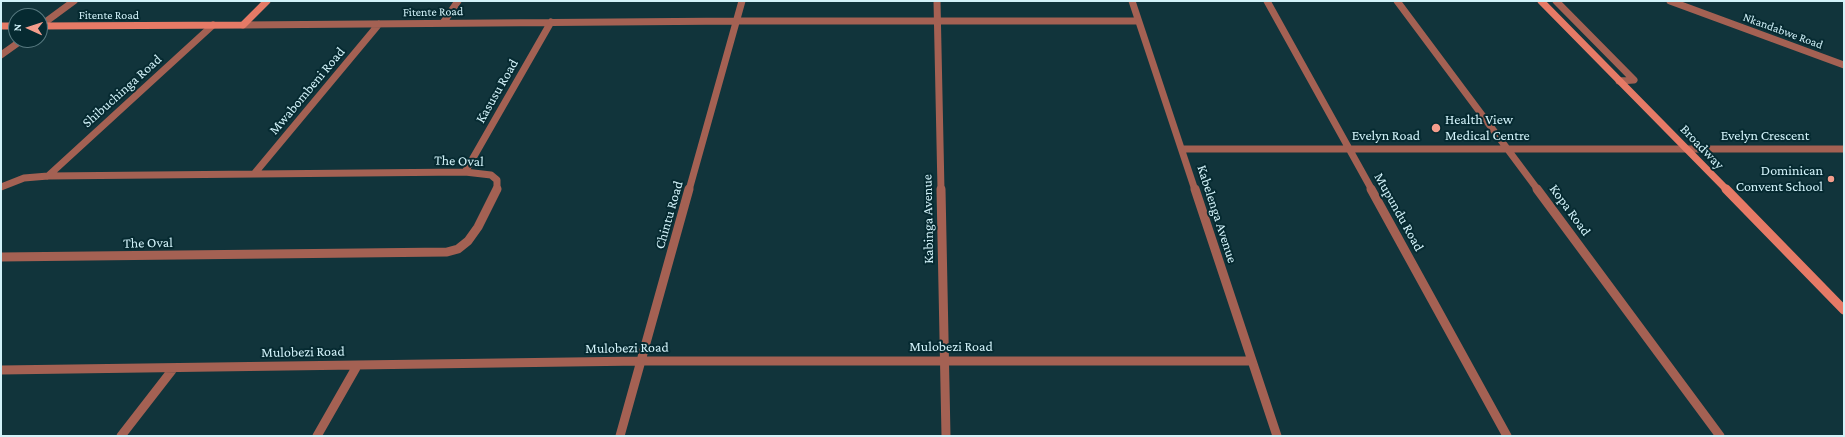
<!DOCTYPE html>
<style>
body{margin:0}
#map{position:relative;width:1845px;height:437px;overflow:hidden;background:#11343b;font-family:"Crimson Pro",serif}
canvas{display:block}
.frame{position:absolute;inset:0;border:2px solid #d2f2f9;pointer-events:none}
.north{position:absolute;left:8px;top:8px;width:40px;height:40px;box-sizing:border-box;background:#062a31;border:1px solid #587a81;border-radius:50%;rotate:273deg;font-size:11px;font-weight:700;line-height:16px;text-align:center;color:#d2f2f9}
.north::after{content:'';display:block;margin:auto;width:14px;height:18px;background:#f49d8c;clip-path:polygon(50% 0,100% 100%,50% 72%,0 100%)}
</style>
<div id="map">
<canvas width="1845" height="437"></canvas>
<div class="frame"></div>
<div class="north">N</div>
</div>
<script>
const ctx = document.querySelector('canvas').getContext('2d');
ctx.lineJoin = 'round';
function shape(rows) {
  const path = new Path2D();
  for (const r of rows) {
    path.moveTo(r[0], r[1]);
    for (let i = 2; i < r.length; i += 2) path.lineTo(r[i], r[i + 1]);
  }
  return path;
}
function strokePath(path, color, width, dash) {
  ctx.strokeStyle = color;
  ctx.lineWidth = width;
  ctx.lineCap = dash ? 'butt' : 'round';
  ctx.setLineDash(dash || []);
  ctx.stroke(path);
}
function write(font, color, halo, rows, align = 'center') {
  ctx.font = font + ' "Crimson Pro",serif';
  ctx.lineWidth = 4;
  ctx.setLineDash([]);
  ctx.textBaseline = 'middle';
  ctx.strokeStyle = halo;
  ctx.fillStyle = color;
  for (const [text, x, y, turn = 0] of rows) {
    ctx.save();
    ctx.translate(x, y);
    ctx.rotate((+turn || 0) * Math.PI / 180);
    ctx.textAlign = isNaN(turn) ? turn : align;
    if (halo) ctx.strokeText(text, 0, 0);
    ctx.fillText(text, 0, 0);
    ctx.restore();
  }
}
strokePath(shape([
 [937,1,941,190],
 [1132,1,1195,190],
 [1267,1,1372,190],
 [1397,1,1538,190],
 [1556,1,1634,80,1619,81],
 [1670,1,1844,65],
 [443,23,458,1],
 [243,25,737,21,1138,21],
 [40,26,74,1],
 [1,55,22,40],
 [1182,149,1844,149],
 [465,172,551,22],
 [254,174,379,24],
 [48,176,213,25],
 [1,187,24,178,48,176,465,172,491,175,497,180,497,190],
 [689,190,742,1]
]), '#a46153', 7);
strokePath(shape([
 [941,189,946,436],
 [1195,189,1277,436],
 [1371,189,1507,436],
 [1537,189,1720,436],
 [1,257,447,252,458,249,468,241,478,227,497,189],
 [1,370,641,361,1252,361],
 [121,436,173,369],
 [317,436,357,366],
 [620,436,689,189]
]), '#a46153', 9);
strokePath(shape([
 [1541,1,1727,190],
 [1,26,16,26],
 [40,26,243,25,267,1]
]), '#e67a66', 7);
strokePath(shape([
 [1726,189,1844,310]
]), '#e67a66', 9);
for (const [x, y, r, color] of [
 [1436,128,5,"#f49d8c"],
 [1831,179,4,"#f49d8c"]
]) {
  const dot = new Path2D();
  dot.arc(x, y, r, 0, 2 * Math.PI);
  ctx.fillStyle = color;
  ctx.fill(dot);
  strokePath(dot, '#062a31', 1.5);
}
write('12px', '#d2f2f9', '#062a31', [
 ["Fitente Road",433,12,-1],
 ["Fitente Road",109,15],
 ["Nkandabwe Road",1783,31,20]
]);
write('14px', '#d2f2f9', '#062a31', [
 ["Shibuchinga Road",122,91,-42],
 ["Mwabombeni Road",307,91,-50],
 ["Kasusu Road",497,91,-60],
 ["Evelyn Road",1386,136],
 ["Evelyn Crescent",1765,136],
 ["Broadway",1702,147,46],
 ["The Oval",459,161,2],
 ["Kopa Road",1570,210,54],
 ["Mupundu Road",1399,212,61],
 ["Kabelenga Avenue",1217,214,72],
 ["Chintu Road",669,215,-74],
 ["Kabinga Avenue",928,219,-91],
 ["The Oval",148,243,-1],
 ["Mulobezi Road",951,347],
 ["Mulobezi Road",627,348,-1],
 ["Mulobezi Road",303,352,-1]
]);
write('14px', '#d2f2f9', '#062a31', [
 ["Health View",1445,120],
 ["Medical Centre",1445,136],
 ["Dominican",1823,171,"right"],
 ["Convent School",1823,187,"right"]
], 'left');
</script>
